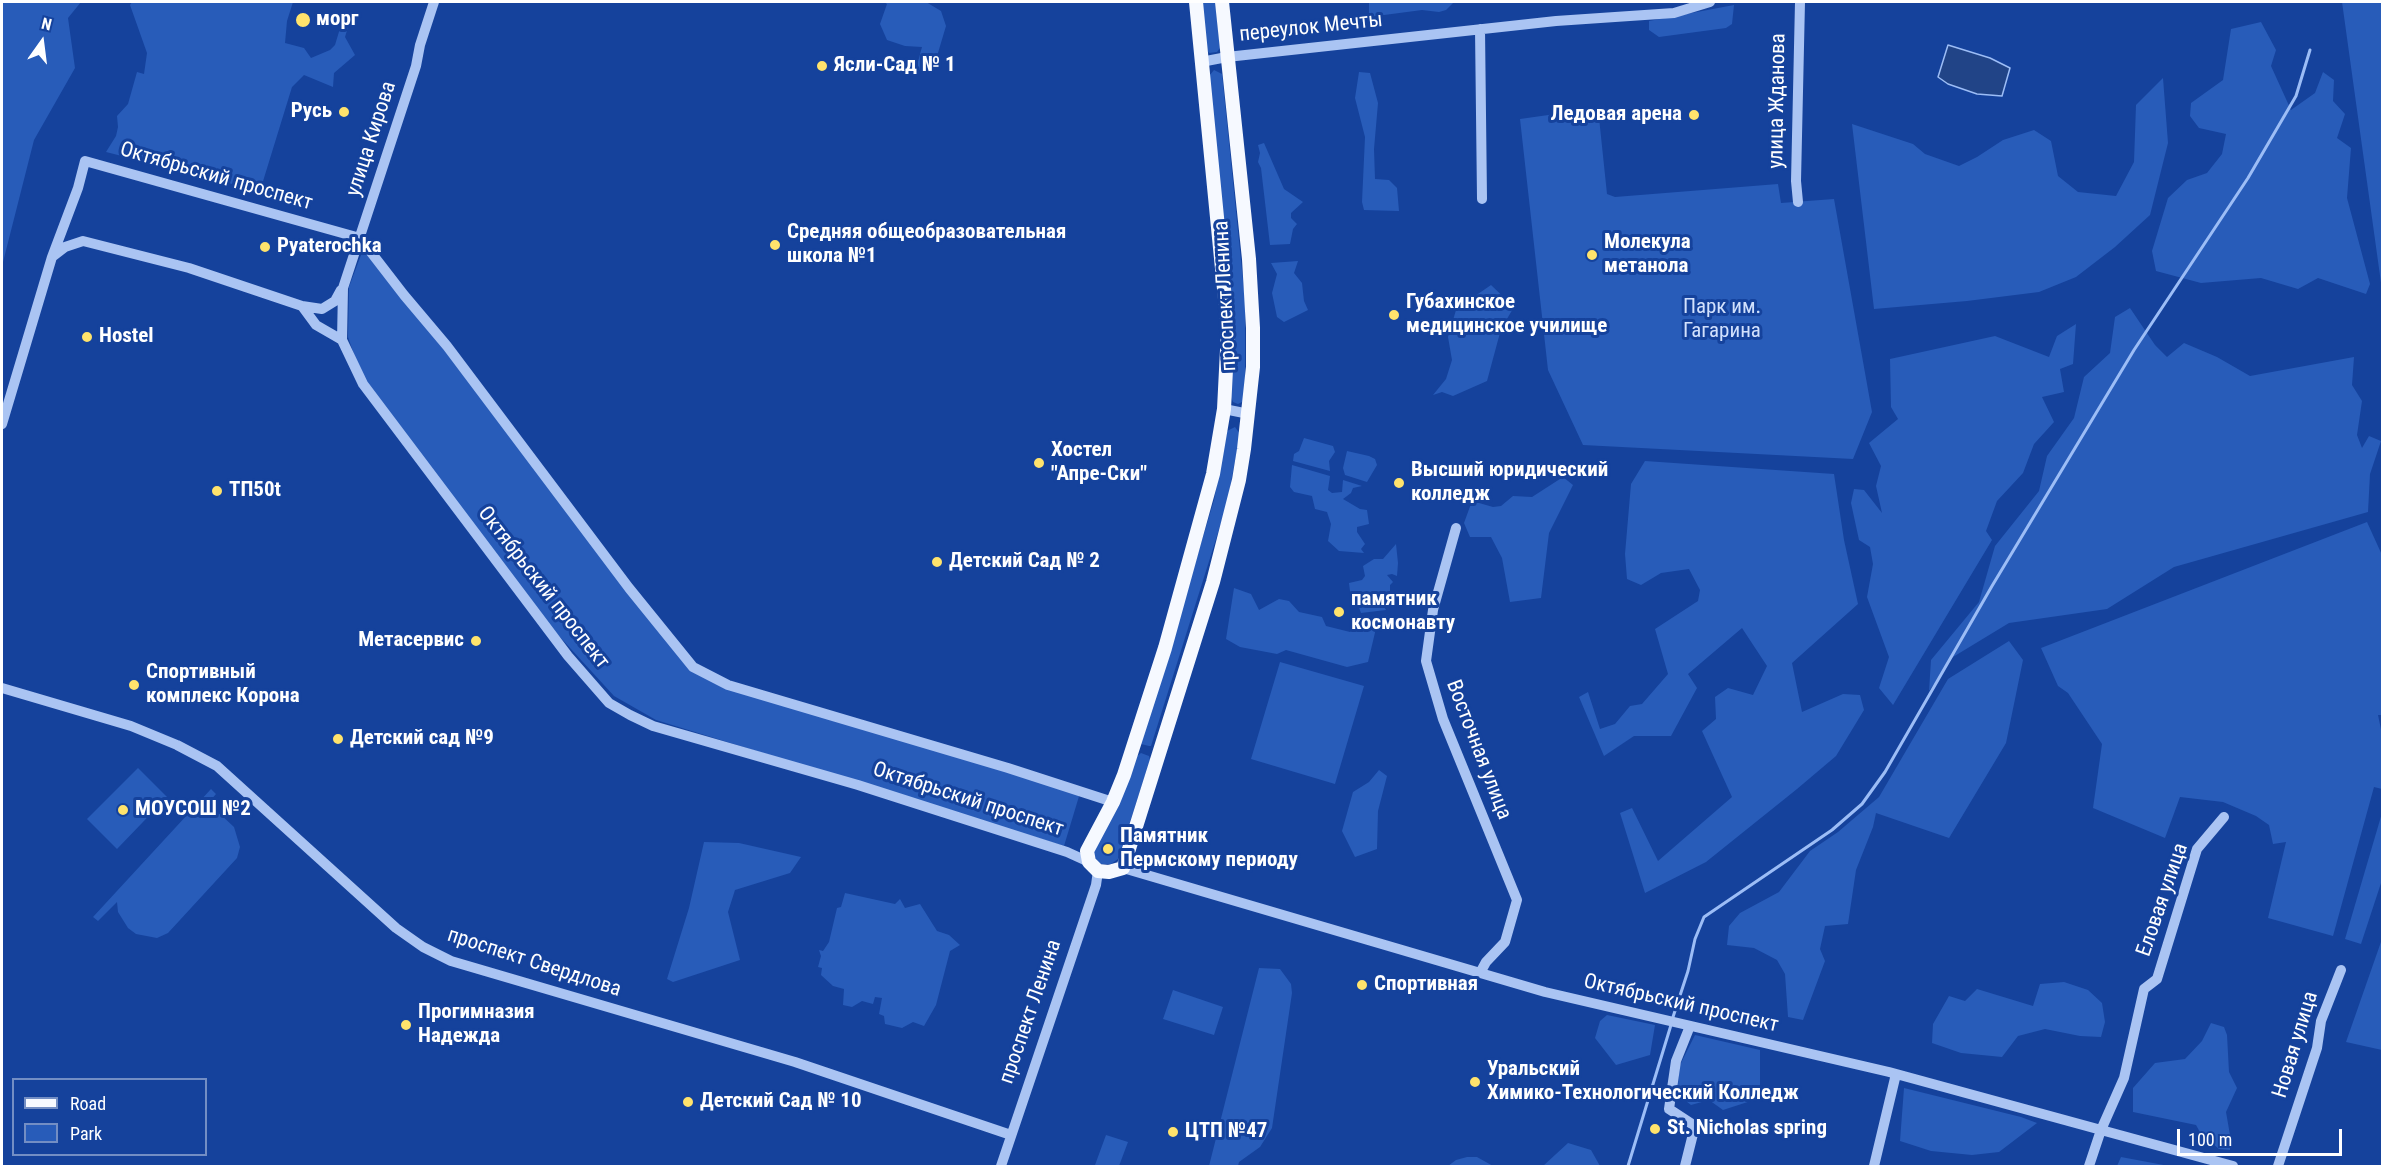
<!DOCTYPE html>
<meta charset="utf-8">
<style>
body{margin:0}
#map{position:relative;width:2384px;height:1168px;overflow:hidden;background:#15429c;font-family:"Roboto Condensed",sans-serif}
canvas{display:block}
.frame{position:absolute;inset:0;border:3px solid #fff;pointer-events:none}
.legend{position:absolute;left:12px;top:1078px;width:195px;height:78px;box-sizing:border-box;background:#15429c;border:2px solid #738ec4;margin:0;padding:8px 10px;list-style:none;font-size:18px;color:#fff}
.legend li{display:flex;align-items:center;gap:12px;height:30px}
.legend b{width:30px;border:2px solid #738ec4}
.north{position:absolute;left:12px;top:12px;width:60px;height:60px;-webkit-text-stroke:4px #15429c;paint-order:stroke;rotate:14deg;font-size:16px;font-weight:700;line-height:24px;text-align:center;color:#fff}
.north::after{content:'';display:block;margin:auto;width:21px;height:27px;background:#fff;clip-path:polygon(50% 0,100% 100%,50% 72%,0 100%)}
.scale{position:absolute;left:2177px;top:1129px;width:165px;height:27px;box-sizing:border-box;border:3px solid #fff;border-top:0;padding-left:8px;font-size:18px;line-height:21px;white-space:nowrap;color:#fff;-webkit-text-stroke:4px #15429c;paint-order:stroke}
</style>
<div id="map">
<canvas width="2384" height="1168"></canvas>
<div class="frame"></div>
<ul class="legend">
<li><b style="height:8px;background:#f6f9ff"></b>Road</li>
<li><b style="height:16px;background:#285cb9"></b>Park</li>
</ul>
<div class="north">N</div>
<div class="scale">100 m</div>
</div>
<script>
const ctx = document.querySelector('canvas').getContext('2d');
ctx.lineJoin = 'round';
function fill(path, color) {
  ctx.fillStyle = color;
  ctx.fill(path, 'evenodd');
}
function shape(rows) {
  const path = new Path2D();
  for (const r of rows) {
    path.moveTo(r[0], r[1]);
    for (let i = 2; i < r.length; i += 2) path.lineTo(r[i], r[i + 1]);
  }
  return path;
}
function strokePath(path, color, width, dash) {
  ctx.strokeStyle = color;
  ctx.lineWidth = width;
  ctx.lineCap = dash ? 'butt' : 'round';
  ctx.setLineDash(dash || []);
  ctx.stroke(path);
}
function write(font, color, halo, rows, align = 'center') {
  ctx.font = font + ' "Roboto Condensed",sans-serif';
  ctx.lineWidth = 6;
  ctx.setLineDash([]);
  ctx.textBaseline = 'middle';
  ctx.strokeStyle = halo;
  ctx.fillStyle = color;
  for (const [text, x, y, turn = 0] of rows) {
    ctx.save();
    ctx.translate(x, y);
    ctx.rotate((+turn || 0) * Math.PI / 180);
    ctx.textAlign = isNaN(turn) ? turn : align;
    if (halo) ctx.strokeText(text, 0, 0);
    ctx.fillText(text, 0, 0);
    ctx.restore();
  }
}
fill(shape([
 [2,2,81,2,68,18,75,68,34,140,2,266],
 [132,2,293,2,287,21,285,43,304,48,311,58,330,50,335,45,341,25,348,27,345,37,355,55,334,73,333,87,304,75,292,87,260,191,106,152,116,136,118,127,117,116,128,104,137,72,144,74,147,53,130,5],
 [884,2,926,2,941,11,946,26,932,73,916,69,922,47,905,46,887,40,880,24,887,4],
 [1201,2,1215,2,1220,48,1217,52,1209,53,1206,48],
 [1369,2,1454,2,1446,10,1439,12,1422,10,1369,17],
 [2342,2,2382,2,2382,290],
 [1734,5,1732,24,1726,28,1659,37,1649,30,1649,21],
 [2261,22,2276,50,2271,66,2291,110,2315,93,2323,72,2334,80,2333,101,2345,114,2337,138,2351,148,2347,198,2370,284,2366,294,2318,278,2298,289,2261,278,2201,283,2156,271,2152,251,2168,198,2187,180,2207,173,2222,154,2226,134,2199,128,2190,116,2191,103,2223,80,2231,29],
 [1214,70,1222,74,1245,300,1245,395,1244,401,1238,404,1233,402,1231,397,1234,328,1209,76],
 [1359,72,1370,73,1378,103,1374,149,1375,179,1389,180,1397,188,1399,211,1364,210,1362,202,1365,137,1355,98],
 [2163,78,2168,143,2150,215,2115,247,2076,277,2039,292,1967,301,1874,309,1852,124,1913,144,1925,154,1959,166,1977,157,2003,140,2034,130,2051,141,2058,176,2078,192,2116,196,2134,162,2136,105],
 [1598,108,1607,194,1615,197,1778,184,1781,203,1834,199,1872,412,1853,459,1583,445,1548,370,1520,119],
 [1264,143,1284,189,1303,202,1291,213,1291,218,1297,224,1293,229,1290,244,1270,245,1261,168,1258,162,1260,153,1258,145],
 [364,247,693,670,1080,793,1064,846,656,720,614,696,549,625,362,377,348,337,349,287],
 [1298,261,1294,273,1302,283,1304,301,1308,310,1284,322,1277,317,1272,293,1277,274,1271,263],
 [1491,285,1514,307,1501,329,1487,381,1453,396,1442,392,1433,395,1446,379,1452,360,1448,337,1456,310,1463,309,1475,296],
 [2130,308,2155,345,2167,357,2184,343,2217,357,2250,376,2354,357,2352,385,2362,401,2357,435,2362,448,2369,436,2381,441,2370,474,2368,512,2174,567,2107,609,2009,623,1953,657,1929,691,1931,660,1979,602,1995,546,2039,491,2047,456,2074,418,2084,377,2110,353,2115,317],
 [2076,324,2073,364,2060,369,2064,392,2042,397,2054,422,2034,444,2023,473,1997,501,1986,531,1992,540,1893,705,1879,688,1889,657,1867,597,1873,564,1870,547,1859,540,1851,503,1854,489,1864,490,1882,513,1876,486,1881,466,1869,443,1898,419,1891,407,1890,359,1995,336,2049,357,2057,336],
 [1235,427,1240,434,1227,504,1151,746,1149,746,1141,744,1214,500,1227,431],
 [1304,438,1333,446,1335,452,1329,461,1330,471,1293,461,1294,454,1299,451],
 [1347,451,1369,456,1375,459,1377,465,1367,482,1345,475,1343,468],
 [1645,461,1834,474,1844,540,1858,604,1792,663,1802,712,1843,694,1860,695,1864,710,1836,756,1797,789,1706,862,1645,893,1620,813,1632,808,1658,861,1732,797,1702,731,1716,719,1715,697,1728,688,1753,695,1767,666,1742,628,1688,674,1697,688,1671,736,1634,736,1604,756,1579,697,1588,692,1600,729,1615,724,1630,706,1642,704,1668,674,1655,629,1698,601,1700,590,1689,569,1661,573,1641,585,1627,579,1625,554,1631,484],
 [1292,465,1330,476,1328,490,1332,493,1342,492,1343,480,1362,486,1353,488,1351,493,1343,499,1360,509,1367,510,1369,524,1357,527,1357,532,1365,544,1361,549,1364,553,1339,551,1328,541,1331,524,1327,512,1315,509,1312,496,1294,492,1290,487],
 [1563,477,1573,485,1549,533,1541,598,1510,602,1502,558,1491,537,1470,537,1464,523,1472,501,1493,507,1501,506,1513,496,1532,497],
 [2367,522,2382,555,2382,715,2378,715,2382,734,2382,789,2374,787,2333,936,2268,918,2286,842,2273,844,2269,825,2256,816,2223,802,2180,797,2165,838,2093,808,2102,744,2068,693,2058,686,2041,648],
 [1396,544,1398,563,1397,576,1392,574,1387,575,1393,582,1390,585,1390,591,1381,593,1382,603,1386,610,1361,613,1357,602,1351,599,1349,583,1362,580,1365,576,1363,566,1374,559,1383,559],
 [1234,588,1251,594,1259,610,1279,599,1289,601,1299,612,1322,617,1326,626,1350,632,1365,616,1378,620,1368,662,1347,667,1286,650,1277,654,1240,647,1226,639],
 [2009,641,2023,660,2006,743,1949,838,1876,813,1873,827,1856,870,1848,924,1825,926,1820,949,1825,961,1803,1020,1788,1017,1785,974,1777,960,1754,948,1727,945,1729,926,1740,913,1779,892,1810,851,1838,832,1879,797,1948,679],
 [1280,662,1364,686,1335,784,1251,759],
 [1141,753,1149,756,1150,760,1118,859,1111,864,1100,864,1093,855,1094,846,1115,812,1137,756],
 [138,768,167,797,117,849,87,819],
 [1379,770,1387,776,1378,811,1377,849,1355,857,1342,831,1353,792,1369,782],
 [211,789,216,794,203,809,220,814,234,827,240,847,237,858,168,933,157,938,136,934,128,928,118,912,117,902,98,921,93,917],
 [2382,813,2382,880,2361,944,2345,939],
 [704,842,739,843,801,857,790,873,735,890,728,912,740,960,673,982,667,979,689,908],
 [845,893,895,904,900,899,905,908,920,904,937,931,949,935,960,945,950,951,936,1005,924,1026,913,1022,902,1028,885,1024,884,1016,879,1014,882,998,875,997,873,1004,862,1001,852,1007,843,1005,844,989,833,986,821,975,822,968,818,967,821,956,819,950,823,951,829,942,837,908,841,907],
 [2382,939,2382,1050,2346,1042],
 [1259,968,1280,969,1291,984,1292,993,1272,1128,1260,1147,1239,1162,1238,1166,1209,1166],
 [2064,982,2088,990,2102,1003,2105,1022,2101,1037,2080,1036,2045,1029,2018,1036,2002,1057,1961,1053,1932,1043,1933,1024,1949,996,1965,1001,1977,989,2033,1006,2040,984],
 [1173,990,1223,1007,1214,1035,1163,1019],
 [1607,1015,1655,1025,1650,1055,1616,1065,1595,1038,1600,1021],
 [2211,1023,2224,1027,2227,1035,2229,1072,2237,1088,2226,1112,2230,1135,2230,1150,2219,1149,2201,1134,2196,1125,2133,1112,2133,1088,2155,1063,2185,1059,2202,1041],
 [1695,1035,1760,1050,1760,1098,1723,1110,1709,1100,1691,1105,1677,1094,1680,1065],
 [1904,1088,2021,1117,2037,1123,1999,1152,1972,1155,1931,1151,1900,1141],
 [1106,1135,1128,1142,1119,1166,1095,1165],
 [1568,1143,1591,1150,1600,1166,1543,1166],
 [1467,1157,1477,1157,1493,1166,1448,1166,1456,1160],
 [2121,1157,2169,1166,2117,1166]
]), '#285cb9');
const water = shape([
 [1948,45,1990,58,2010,68,2002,96,1977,94,1948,84,1938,77,1948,45]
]);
fill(water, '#214487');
strokePath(water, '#9cbdf6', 1.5);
strokePath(shape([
 [1673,1017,1688,971,1695,939,1704,917,1832,830,1862,804,1885,772,1992,586,2134,350,2248,178,2296,96,2310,50],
 [1628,1166,1671,1025]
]), '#9cbdf6', 3);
strokePath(shape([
 [1480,29,1482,199],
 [1201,62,1227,57,1556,21,1674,13,1710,2],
 [1798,202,1796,181,1800,2],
 [52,257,65,247,83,241,189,268,302,306,316,325,342,340,363,384,568,656,609,703,630,715,653,726,858,785,1067,852,1089,862],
 [302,306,322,309,335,301,341,290],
 [342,340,343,288,416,66,420,45,434,2],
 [1224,409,1249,414],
 [2,424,52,257,78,188,85,161,360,238,404,295,447,346,629,588,693,667,728,685,1008,768,1113,802],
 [1456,528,1433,610,1426,661,1443,719,1517,900,1505,942,1486,962,1480,973],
 [2,688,131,726,177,745,217,766,396,928,423,947,451,961,795,1062,1011,1135],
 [1123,868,1545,992,1889,1072,2233,1166],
 [1001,1166,1096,885,1098,871],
 [1685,1166,1695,1126,1669,1109,1676,1061,1690,1026],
 [1874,1166,1896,1074],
 [2089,1166,2101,1130,2124,1078,2144,989,2157,979,2197,849,2224,817],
 [2278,1166,2317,1048,2321,1021,2341,970]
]), '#aac4f3', 10);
strokePath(shape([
 [1196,2,1228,330,1224,409,1213,474,1165,648,1124,775,1113,802,1087,851,1089,862,1098,871,1109,872,1123,868,1213,582,1239,480,1244,449,1253,367,1253,328,1249,259,1222,2]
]), '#f6f9ff', 14);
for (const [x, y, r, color] of [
 [303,20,8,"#ffe36c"],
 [822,66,6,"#ffe36c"],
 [344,112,6,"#ffe36c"],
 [1694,115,6,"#ffe36c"],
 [775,245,6,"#ffe36c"],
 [265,247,6,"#ffe36c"],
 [1592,255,6,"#ffe36c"],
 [1394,315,6,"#ffe36c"],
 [87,337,6,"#ffe36c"],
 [1039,463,6,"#ffe36c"],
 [1399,483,6,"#ffe36c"],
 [217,491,6,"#ffe36c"],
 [937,562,6,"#ffe36c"],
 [1339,612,6,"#ffe36c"],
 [476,641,6,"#ffe36c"],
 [134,685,6,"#ffe36c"],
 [338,739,6,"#ffe36c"],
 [123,810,6,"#ffe36c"],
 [1108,849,6,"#ffe36c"],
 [1362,985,6,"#ffe36c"],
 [406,1025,6,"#ffe36c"],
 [1475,1082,6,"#ffe36c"],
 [688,1102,6,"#ffe36c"],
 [1655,1129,6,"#ffe36c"],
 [1173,1132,6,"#ffe36c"]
]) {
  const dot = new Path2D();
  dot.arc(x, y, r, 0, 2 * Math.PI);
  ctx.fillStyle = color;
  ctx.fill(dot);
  strokePath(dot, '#15429c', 2);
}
write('bold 21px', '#fff', '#15429c', [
 ["морг",316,20],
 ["Ясли-Сад № 1",834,66],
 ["Русь",332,112,"right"],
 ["Ледовая арена",1682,115,"right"],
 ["Средняя общеобразовательная",787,233],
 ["школа №1",787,257],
 ["Молекула",1604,243],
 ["метанола",1604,267],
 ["Pyaterochka",277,247],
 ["Губахинское",1406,303],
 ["медицинское училище",1406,327],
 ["Hostel",99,337],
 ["Хостел",1051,451],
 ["\"Апре-Ски\"",1051,475],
 ["Высший юридический",1411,471],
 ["колледж",1411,495],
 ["ТП50t",229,491],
 ["Детский Сад № 2",949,562],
 ["памятник",1351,600],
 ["космонавту",1351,624],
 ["Метасервис",464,641,"right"],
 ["Спортивный",146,673],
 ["комплекс Корона",146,697],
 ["Детский сад №9",350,739],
 ["МОУСОШ №2",135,810],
 ["Памятник",1120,837],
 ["Пермскому периоду",1120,861],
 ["Спортивная",1374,985],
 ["Прогимназия",418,1013],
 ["Надежда",418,1037],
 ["Уральский",1487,1070],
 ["Химико-Технологический Колледж",1487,1094],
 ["Детский Сад № 10",700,1102],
 ["St. Nicholas spring",1667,1129],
 ["ЦТП №47",1185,1132]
], 'left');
write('21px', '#fff', '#15429c', [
 ["переулок Мечты",1311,28,-6],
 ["улица Жданова",1778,101,-89],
 ["улица Кирова",372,139,-72],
 ["Октябрьский проспект",216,177,16],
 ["проспект Ленина",1226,296,-93],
 ["Октябрьский проспект",543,588,52],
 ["Восточная улица",1478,750,69],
 ["Октябрьский проспект",968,800,18],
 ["Еловая улица",2163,900,-71],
 ["проспект Свердлова",534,963,18],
 ["Октябрьский проспект",1681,1004,13],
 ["проспект Ленина",1031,1012,-71],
 ["Новая улица",2296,1045,-73]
]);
write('21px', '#d2e1fd', '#15429c', [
 ["Парк им.",1722,308],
 ["Гагарина",1722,332]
]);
</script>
